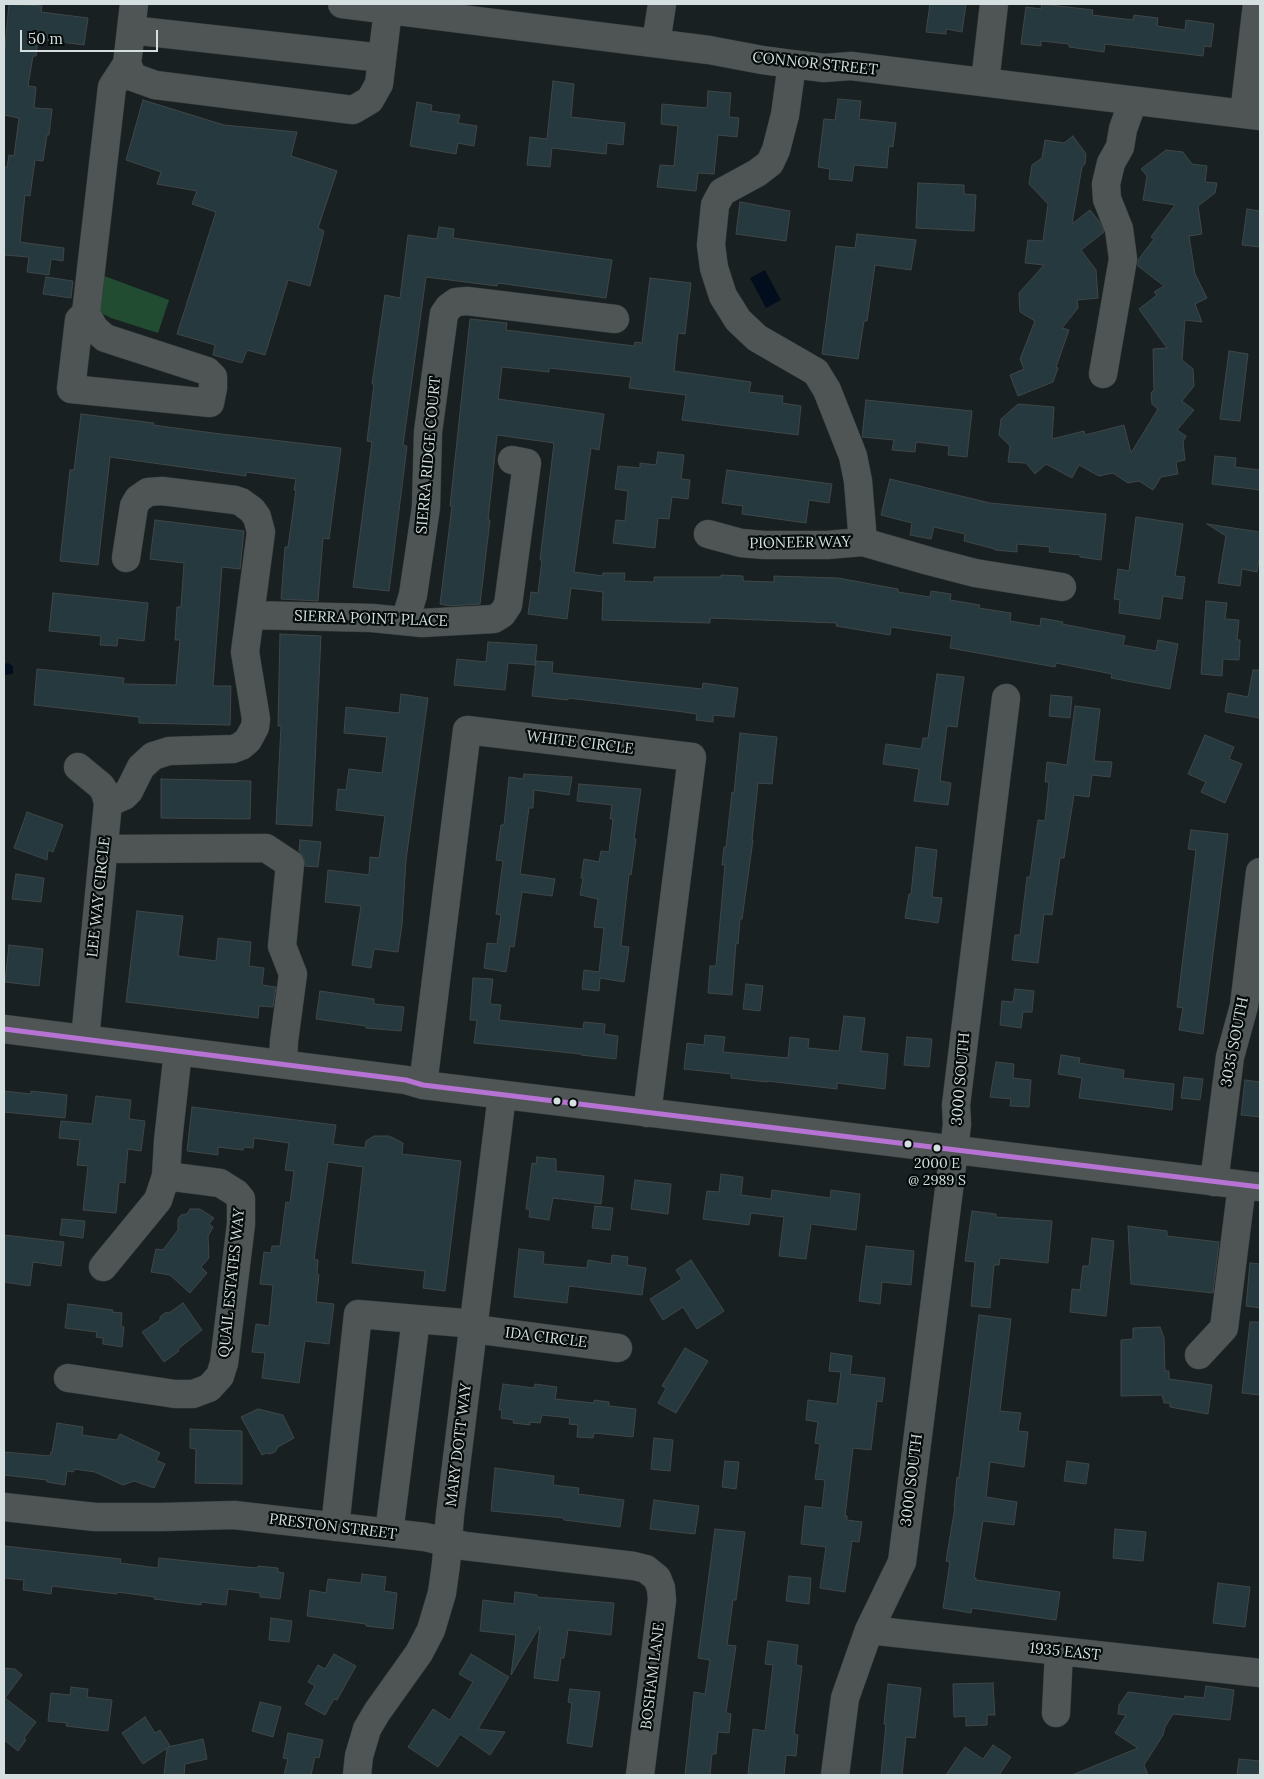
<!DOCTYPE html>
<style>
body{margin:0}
#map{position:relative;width:1264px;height:1779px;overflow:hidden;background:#182022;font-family:Lora,serif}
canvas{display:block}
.frame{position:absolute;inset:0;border:5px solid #d5dfe0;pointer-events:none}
.scale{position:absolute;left:20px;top:30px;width:138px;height:22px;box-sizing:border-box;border:2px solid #d5dfe0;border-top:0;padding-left:6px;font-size:15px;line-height:18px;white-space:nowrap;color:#d5dfe0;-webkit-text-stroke:4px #060c0c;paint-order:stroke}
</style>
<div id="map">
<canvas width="1264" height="1779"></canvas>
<div class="frame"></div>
<div class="scale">50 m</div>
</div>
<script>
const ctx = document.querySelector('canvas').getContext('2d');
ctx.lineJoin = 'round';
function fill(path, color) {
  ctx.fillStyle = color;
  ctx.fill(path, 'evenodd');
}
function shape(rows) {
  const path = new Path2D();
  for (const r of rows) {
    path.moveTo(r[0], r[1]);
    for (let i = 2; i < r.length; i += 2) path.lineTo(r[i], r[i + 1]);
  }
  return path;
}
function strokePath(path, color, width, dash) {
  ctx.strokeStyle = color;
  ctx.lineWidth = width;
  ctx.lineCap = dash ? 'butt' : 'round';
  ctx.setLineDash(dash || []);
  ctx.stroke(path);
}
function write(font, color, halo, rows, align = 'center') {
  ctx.font = font + ' Lora,serif';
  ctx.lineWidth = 4.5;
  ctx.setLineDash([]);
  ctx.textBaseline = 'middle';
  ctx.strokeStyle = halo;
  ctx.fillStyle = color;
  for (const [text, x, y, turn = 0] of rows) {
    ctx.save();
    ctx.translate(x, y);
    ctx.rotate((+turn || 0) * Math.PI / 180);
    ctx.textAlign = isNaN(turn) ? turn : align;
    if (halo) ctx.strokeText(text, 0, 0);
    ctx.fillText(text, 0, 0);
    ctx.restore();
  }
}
fill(shape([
 [99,274,169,300,158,333,111,318,103,314,99,308]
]), '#214c31');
fill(shape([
 [765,270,781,300,766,308,750,278],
 [8,663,13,666,13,674,4,675,4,664]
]), '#020e1d');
const building = shape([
 [9,4,42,6,41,12,88,18,84,45,38,39,36,56,33,56,28,86,36,87,34,108,52,109,49,135,47,135,43,161,35,160,30,196,25,195,20,242,64,248,63,261,51,259,49,275,27,272,29,257,4,255,4,167,7,167,9,155,14,156,19,118,4,115,4,58,9,4],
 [930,4,966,4,962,32,946,29,946,34,926,32,930,4],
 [1042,4,1093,10,1092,15,1133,20,1134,15,1158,18,1157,26,1185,30,1186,20,1214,24,1211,47,1204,46,1203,56,1105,44,1104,52,1069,47,1069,44,1041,41,1041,46,1021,44,1026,7,1041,9,1042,4],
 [553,81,574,84,571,117,625,123,623,145,607,143,606,154,552,148,550,167,527,165,530,137,547,139,553,81],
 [708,91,731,93,729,117,739,118,737,137,718,135,714,174,698,173,696,191,657,187,660,165,674,166,678,126,661,124,662,104,707,108,708,91],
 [838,99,861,101,859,119,896,123,893,147,889,146,887,168,854,165,852,181,829,179,830,169,818,167,824,119,835,120,838,99],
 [143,100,224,125,297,132,291,156,337,171,318,228,324,231,310,286,288,280,265,355,247,350,242,363,213,355,215,345,177,334,216,212,192,204,197,191,157,184,161,172,126,160,143,100],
 [417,102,432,105,431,111,460,115,458,123,477,126,474,146,458,143,456,154,410,146,417,102],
 [1073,136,1086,154,1085,164,1082,167,1072,224,1090,210,1099,221,1104,232,1081,250,1096,270,1098,298,1077,300,1078,308,1062,328,1069,330,1056,367,1058,368,1053,382,1018,396,1010,375,1024,369,1020,359,1035,321,1020,312,1019,293,1044,265,1025,263,1028,240,1043,241,1048,204,1029,184,1032,165,1042,158,1045,140,1064,143,1073,136],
 [1166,150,1183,152,1192,164,1207,166,1205,182,1217,183,1215,193,1198,206,1202,234,1189,236,1195,274,1207,298,1195,304,1202,322,1185,320,1182,360,1193,369,1194,386,1182,401,1194,410,1177,430,1186,436,1183,442,1185,460,1176,462,1178,474,1161,477,1153,490,1139,481,1128,483,1113,473,1099,476,1079,465,1072,478,1046,464,1035,474,1026,463,1008,462,1010,446,999,435,1001,419,1018,404,1054,407,1052,439,1084,431,1085,435,1124,425,1131,453,1158,409,1152,404,1151,393,1154,390,1153,349,1167,348,1139,309,1157,295,1154,292,1164,286,1138,266,1138,260,1154,239,1151,237,1175,205,1143,200,1147,176,1141,169,1166,150],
 [918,183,964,185,964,194,976,195,974,231,916,228,918,183],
 [740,202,790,211,786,241,736,234,740,202],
 [1247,209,1260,211,1260,247,1242,245,1247,209],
 [439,227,454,229,453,238,612,260,606,298,498,283,497,286,426,277,403,445,407,446,389,591,353,587,372,442,367,441,374,384,372,384,385,295,400,298,408,235,437,239,439,227],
 [857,234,916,240,911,270,875,265,867,321,864,321,858,359,822,354,836,246,855,248,857,234],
 [46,277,73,281,71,298,43,294,46,277],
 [650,278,691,283,685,334,678,333,674,371,751,382,749,392,783,396,782,403,801,406,798,435,682,420,686,395,629,388,631,377,549,368,549,372,502,367,498,399,604,414,599,450,591,448,574,572,603,576,603,573,625,573,624,581,654,582,654,577,721,577,721,575,743,576,743,581,774,582,774,576,838,578,898,589,898,592,930,597,931,591,951,594,950,600,980,605,979,608,1011,613,1010,621,1040,626,1041,618,1063,622,1062,624,1125,636,1123,645,1156,651,1158,640,1178,644,1170,689,1111,678,1112,674,1056,663,1055,667,950,648,952,636,891,627,890,635,836,626,837,623,710,618,710,623,602,620,603,592,571,588,567,619,528,614,531,592,538,593,542,560,540,560,554,443,497,435,488,520,490,520,480,604,450,606,440,604,452,506,450,506,470,319,507,323,506,330,634,346,635,342,642,343,650,278],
 [1229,351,1248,354,1240,421,1220,419,1229,351],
 [866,400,972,411,967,457,948,455,949,446,916,442,915,452,892,450,894,440,862,437,866,400],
 [81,414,154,423,153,425,213,433,341,448,329,539,323,538,318,601,281,599,285,547,288,547,296,490,294,490,296,479,246,472,246,476,110,457,98,565,60,561,70,470,74,470,81,414],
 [658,452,684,455,681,479,690,480,688,499,672,497,669,519,658,518,655,548,613,543,616,520,625,521,628,491,615,489,618,466,640,468,640,463,656,465,658,452],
 [1215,456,1236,458,1235,467,1260,470,1260,490,1212,484,1215,456],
 [727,470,832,484,829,503,809,500,806,523,742,514,743,506,722,503,727,470],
 [890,479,990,503,1106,514,1101,560,1080,557,1080,555,1049,552,1050,547,1017,544,1017,552,995,550,995,549,964,541,965,534,934,527,931,539,910,535,912,523,881,515,890,479],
 [1136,517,1183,524,1175,576,1185,577,1182,599,1163,596,1160,619,1119,613,1120,600,1114,599,1118,569,1129,571,1136,517],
 [155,520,244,531,240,569,222,567,213,686,231,686,230,725,139,723,139,717,34,705,37,669,124,678,123,684,176,685,180,640,175,640,177,607,181,607,184,563,150,559,155,520],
 [1207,524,1260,532,1260,553,1257,572,1242,569,1240,586,1218,583,1226,536,1207,524],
 [53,593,148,603,144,641,118,638,117,646,100,645,101,636,49,631,53,593],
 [1206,601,1227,603,1225,619,1239,620,1237,640,1240,640,1239,660,1223,659,1222,676,1201,674,1206,601],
 [280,634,321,636,312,826,276,824,281,726,278,726,280,634],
 [488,642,537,645,535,665,508,663,505,690,454,685,457,659,486,662,488,642],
 [536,661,553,662,552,673,702,689,703,683,738,688,734,717,713,715,713,722,696,720,697,714,676,711,568,698,568,700,532,696,536,661],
 [1253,670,1260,670,1260,718,1225,712,1228,693,1248,697,1253,670],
 [937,674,964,677,957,727,947,726,940,781,951,783,948,805,914,801,919,769,883,764,886,744,921,749,923,738,928,738,937,674],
 [401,694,428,698,406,860,402,924,398,952,374,949,371,968,352,965,361,906,325,902,328,870,369,875,370,857,379,858,385,816,336,810,338,789,346,790,349,769,382,773,387,737,344,733,346,707,399,713,401,694],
 [1051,695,1072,697,1070,718,1049,716,1051,695],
 [1075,706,1100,709,1094,761,1112,762,1110,777,1092,775,1089,797,1074,795,1064,858,1060,858,1052,915,1044,914,1038,963,1012,960,1015,935,1020,935,1027,877,1030,877,1038,820,1045,821,1049,782,1045,782,1047,762,1067,765,1075,706],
 [740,733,777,737,772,784,758,783,752,840,753,840,742,919,740,919,738,944,736,943,732,995,708,993,710,966,716,966,725,865,722,865,724,847,726,847,732,792,734,793,740,733],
 [1205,735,1234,747,1229,759,1242,764,1225,803,1201,792,1206,782,1188,774,1205,735],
 [524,774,572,777,569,795,534,790,533,808,529,808,520,874,555,879,552,896,522,892,514,947,510,946,506,972,484,968,487,943,497,944,501,915,496,914,503,861,496,860,501,825,504,825,509,777,523,779,524,774],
 [161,779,251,781,250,819,161,818,161,779],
 [579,784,641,789,634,839,636,839,631,875,629,874,621,946,629,947,624,982,600,978,599,991,582,989,584,970,599,972,604,928,594,927,598,899,580,895,583,878,581,878,584,859,599,862,601,851,609,852,613,819,610,819,612,805,577,801,579,784],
 [27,812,63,825,53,852,48,850,47,860,14,848,27,812],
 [1191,830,1228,834,1203,1034,1179,1030,1183,1008,1177,1007,1196,850,1188,849,1191,830],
 [300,840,321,842,318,867,305,866,304,858,299,851,300,840],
 [916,847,937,850,932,897,942,898,938,923,905,918,909,894,911,894,916,847],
 [16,874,44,878,41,902,12,899,16,874],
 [137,911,183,916,178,956,216,961,218,938,251,942,249,966,264,968,262,985,276,987,273,1007,259,1006,258,1018,126,1002,137,911],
 [9,945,43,949,39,986,5,982,9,945],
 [473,978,493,979,490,1004,501,1005,499,1020,583,1029,584,1022,605,1024,604,1034,618,1036,616,1059,581,1055,581,1054,474,1043,477,1020,470,1020,473,978],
 [746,984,763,986,760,1011,743,1009,746,984],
 [1015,989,1034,991,1032,1012,1023,1012,1021,1028,1000,1025,1002,1001,1013,1002,1015,989],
 [320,991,374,999,374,1004,404,1007,401,1031,366,1028,366,1026,316,1019,320,991],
 [844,1016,865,1018,861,1051,888,1054,885,1089,837,1083,837,1089,767,1081,767,1082,731,1078,731,1074,684,1069,687,1043,704,1045,705,1035,725,1037,723,1052,788,1058,790,1037,809,1039,808,1048,839,1051,844,1016],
 [907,1037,932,1039,929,1067,904,1065,907,1037],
 [1061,1055,1080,1058,1079,1063,1124,1070,1123,1078,1174,1084,1172,1110,1079,1098,1082,1078,1058,1074,1061,1055],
 [996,1062,1014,1064,1013,1078,1031,1080,1029,1107,1010,1106,1011,1099,990,1097,996,1062],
 [1184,1077,1203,1079,1200,1100,1181,1098,1184,1077],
 [1245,1080,1260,1082,1260,1117,1241,1115,1245,1080],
 [4,1091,31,1094,31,1091,67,1095,65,1118,4,1112,4,1091],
 [96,1096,131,1100,129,1119,145,1121,141,1151,128,1149,125,1183,119,1182,116,1213,83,1210,88,1166,77,1165,80,1140,59,1138,61,1121,92,1124,96,1096],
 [192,1107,336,1125,333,1144,365,1148,366,1141,374,1136,389,1136,403,1143,402,1154,461,1161,445,1291,423,1288,425,1271,352,1263,363,1167,328,1162,314,1259,318,1260,317,1273,319,1275,316,1302,334,1304,329,1344,305,1341,299,1383,262,1378,265,1353,252,1352,256,1324,269,1326,273,1285,260,1284,264,1252,271,1253,272,1246,280,1246,286,1202,290,1203,294,1171,285,1170,289,1143,254,1138,253,1148,244,1147,243,1150,218,1147,218,1155,187,1151,192,1107],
 [537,1157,556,1159,556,1171,604,1176,601,1204,553,1198,549,1220,529,1217,530,1210,526,1209,532,1163,536,1164,537,1157],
 [721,1174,743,1177,741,1195,771,1199,772,1190,830,1198,831,1190,860,1194,856,1230,811,1224,806,1259,779,1256,784,1217,751,1213,749,1225,703,1219,707,1191,719,1192,721,1174],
 [635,1180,671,1184,668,1214,631,1209,635,1180],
 [595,1206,613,1208,610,1230,592,1228,595,1206],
 [190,1209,200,1209,214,1218,209,1224,213,1227,208,1236,209,1258,201,1267,207,1273,190,1293,170,1275,151,1272,156,1249,163,1250,178,1230,178,1219,181,1215,187,1214,190,1209],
 [972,1211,996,1214,996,1217,1052,1221,1048,1263,1000,1258,999,1265,994,1265,990,1308,971,1306,975,1262,965,1261,972,1211],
 [62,1219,85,1221,83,1238,60,1235,62,1219],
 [1128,1226,1167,1231,1167,1236,1219,1242,1213,1293,1131,1284,1128,1226],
 [4,1235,64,1242,61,1266,33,1262,30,1286,4,1282,4,1235],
 [1092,1238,1114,1241,1106,1316,1070,1312,1072,1289,1080,1290,1083,1266,1089,1266,1092,1238],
 [866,1246,914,1251,911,1285,882,1282,880,1304,859,1301,866,1246],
 [519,1249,544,1252,543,1264,587,1268,588,1260,611,1264,612,1255,628,1257,627,1265,646,1268,642,1295,569,1286,567,1303,514,1297,519,1249],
 [691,1260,724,1311,697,1329,683,1307,663,1320,650,1299,682,1279,676,1270,691,1260],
 [1250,1263,1260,1264,1260,1308,1246,1306,1250,1263],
 [183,1303,202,1330,178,1349,179,1351,164,1362,142,1332,160,1320,160,1317,166,1312,169,1313,183,1303],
 [68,1304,113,1310,112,1312,122,1313,121,1326,124,1327,122,1347,103,1344,103,1338,96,1337,97,1332,65,1328,68,1304],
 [979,1315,1011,1319,1000,1411,1021,1413,1018,1431,1028,1432,1024,1467,990,1462,986,1497,1017,1502,1014,1525,983,1521,974,1578,976,1578,976,1580,1060,1592,1056,1620,972,1608,971,1613,943,1608,950,1562,946,1561,955,1507,954,1507,957,1477,959,1478,979,1315],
 [1250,1322,1260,1322,1260,1395,1242,1393,1250,1322],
 [1160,1327,1164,1338,1165,1371,1169,1371,1169,1379,1212,1385,1208,1414,1170,1407,1170,1403,1164,1403,1162,1395,1121,1396,1121,1340,1133,1339,1133,1328,1160,1327],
 [685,1348,708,1361,676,1413,658,1403,666,1388,662,1386,685,1348],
 [831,1353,852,1356,850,1374,885,1378,882,1402,877,1401,871,1450,853,1448,845,1516,847,1516,847,1520,862,1522,859,1542,852,1541,845,1592,820,1588,826,1547,801,1544,805,1506,822,1508,825,1480,815,1479,820,1444,815,1443,818,1422,806,1420,808,1400,837,1404,841,1372,829,1371,831,1353],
 [503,1384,534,1388,535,1384,557,1387,555,1399,594,1403,594,1400,609,1402,609,1406,636,1409,633,1437,594,1433,593,1438,577,1437,578,1425,569,1424,570,1418,542,1415,540,1423,530,1422,530,1425,513,1423,514,1420,501,1418,502,1410,499,1410,503,1384],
 [258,1409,283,1415,294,1438,278,1447,275,1452,270,1454,266,1453,262,1455,241,1417,258,1409],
 [57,1423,83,1427,82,1435,117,1440,120,1434,160,1453,156,1460,165,1464,154,1488,134,1481,123,1485,95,1472,75,1469,73,1472,67,1471,65,1485,47,1482,47,1480,4,1475,4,1452,50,1456,51,1452,52,1452,57,1423],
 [190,1429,242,1431,242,1484,195,1483,196,1449,190,1448,190,1429],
 [654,1438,673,1440,670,1471,651,1469,654,1438],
 [725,1461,739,1462,736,1489,722,1487,725,1461],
 [1067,1461,1089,1464,1086,1484,1064,1481,1067,1461],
 [495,1468,554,1476,553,1485,579,1488,578,1494,624,1500,620,1527,564,1520,564,1518,491,1511,495,1468],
 [654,1500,699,1506,695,1534,650,1529,654,1500],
 [715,1529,745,1532,736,1600,733,1600,727,1645,736,1646,726,1713,731,1714,729,1733,718,1732,716,1754,712,1754,710,1775,685,1775,694,1692,705,1694,710,1660,698,1658,715,1529],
 [1115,1529,1146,1532,1143,1561,1113,1558,1115,1529],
 [4,1546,121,1559,120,1563,158,1568,159,1558,245,1567,258,1568,258,1566,278,1568,278,1572,284,1573,280,1599,260,1597,260,1593,228,1589,226,1605,201,1602,201,1605,154,1599,155,1597,117,1592,117,1594,52,1586,51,1594,23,1590,24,1580,4,1578,4,1546],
 [362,1574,386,1577,384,1591,397,1593,393,1629,366,1626,366,1624,307,1616,310,1590,326,1593,328,1579,361,1583,362,1574],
 [789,1576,811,1578,809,1604,786,1601,789,1576],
 [1218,1583,1250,1587,1245,1627,1213,1623,1218,1583],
 [515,1592,537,1595,537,1597,614,1603,611,1635,568,1630,564,1658,561,1658,558,1681,534,1678,540,1626,511,1675,516,1635,480,1631,483,1600,514,1604,515,1592],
 [271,1618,292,1621,289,1642,269,1640,271,1618],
 [768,1641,798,1645,796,1665,802,1666,794,1734,798,1735,796,1756,786,1755,784,1775,748,1774,753,1729,765,1731,773,1665,765,1664,768,1641],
 [334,1654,356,1666,337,1700,334,1699,325,1715,305,1704,315,1686,308,1682,318,1665,325,1669,334,1654],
 [471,1654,509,1677,478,1729,505,1732,490,1755,460,1734,438,1767,408,1747,433,1709,450,1720,473,1682,459,1674,471,1654],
 [4,1668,15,1669,22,1675,5,1698,36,1722,24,1738,26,1740,18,1751,4,1740,4,1668],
 [993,1683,995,1715,987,1715,987,1725,966,1726,966,1716,954,1717,953,1684,993,1683],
 [888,1684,921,1688,915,1738,906,1737,902,1775,881,1775,886,1724,884,1724,888,1684],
 [1206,1686,1234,1690,1230,1720,1173,1714,1165,1727,1163,1735,1144,1765,1148,1775,1072,1775,1138,1748,1115,1733,1126,1715,1118,1714,1119,1705,1128,1692,1184,1699,1185,1696,1204,1698,1206,1686],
 [71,1687,88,1689,87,1697,112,1700,108,1731,66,1726,67,1723,48,1721,51,1693,70,1695,71,1687],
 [570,1689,600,1692,592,1747,567,1743,572,1703,568,1702,570,1689],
 [260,1702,281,1707,273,1737,252,1731,260,1702],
 [145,1717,155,1733,160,1730,170,1746,168,1747,203,1739,207,1759,185,1764,184,1775,164,1775,167,1748,143,1764,122,1733,145,1717],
 [288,1733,323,1740,319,1758,315,1757,311,1775,284,1775,288,1759,283,1758,288,1733],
 [993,1745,1011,1757,999,1775,946,1775,965,1747,983,1759,993,1745],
 [1239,1759,1260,1761,1259,1775,1237,1775,1239,1759]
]);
fill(building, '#26393e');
strokePath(building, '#404648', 1);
const minor = shape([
 [134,4,127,64,133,77,155,85,353,110,370,100,379,84,388,10],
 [342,4,709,50,762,60,792,64,824,68,851,66,1260,116],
 [131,30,382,58],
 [656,43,662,4],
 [792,64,785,115,776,150,770,163,757,173,722,192,715,205,711,245,714,268,723,296,738,320,757,338,816,372,827,390,853,456,858,481,863,542],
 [985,82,994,4],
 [1244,114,1257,4],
 [86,313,79,320,71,389,210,403,213,388,213,377,207,371,105,338,94,328,86,313,112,87,127,64],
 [1103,374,1123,259,1119,229,1107,199,1106,184,1111,163,1120,147,1123,129,1133,101],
 [708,534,741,543,764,545,827,545,863,542,929,561,975,573,1062,587],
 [250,615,372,618,422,623,494,619,502,614,508,605,527,463,512,460],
 [405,621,413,595,426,507,428,432,444,314,449,307,456,302,467,301,615,319],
 [78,767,101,786,105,792,108,803,85,1039],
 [108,803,124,796,129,791,141,767,153,756,169,751,233,749,241,746,248,740,255,727,256,719,245,652,261,532,257,517,252,510,241,502,235,500,162,491,148,492,138,499,134,506,126,558],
 [104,849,266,848,290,864,282,946,293,974,284,1041,283,1064],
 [4,1029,406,1080,423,1085,1260,1187],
 [423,1085,467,730,692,757,647,1113],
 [1214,1182,1230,1057,1244,1006,1260,872],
 [103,1267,158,1200,166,1176,168,1141,178,1051],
 [416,1319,475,1324],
 [474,1329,618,1348],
 [1199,1355,1224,1328,1242,1185],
 [68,1378,175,1394,193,1394,209,1388,220,1376,224,1363,241,1224,241,1199,236,1193,220,1183,166,1176],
 [4,1507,95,1517,162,1517,234,1515,425,1537,465,1546,634,1566,646,1569,657,1578,661,1588,662,1600,640,1775],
 [335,1527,358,1314,416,1319,389,1533],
 [869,1630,1260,1673],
 [1056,1713,1059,1651],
 [357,1775,359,1756,367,1729,377,1712,419,1653,431,1630,442,1593,446,1564,450,1515,502,1095],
 [835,1775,845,1698,869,1630,902,1562,954,1150,957,1124,956,1105,1006,698]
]);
strokePath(minor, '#363d3e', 29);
strokePath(minor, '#4f5555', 28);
strokePath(shape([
 [4,1029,406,1080,423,1085,1260,1187]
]), '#b673d3', 5);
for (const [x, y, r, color] of [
 [557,1101,4.5,"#d5dfe0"],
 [573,1103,4.5,"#d5dfe0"],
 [908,1144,4.5,"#d5dfe0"],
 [937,1148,4.5,"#d5dfe0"]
]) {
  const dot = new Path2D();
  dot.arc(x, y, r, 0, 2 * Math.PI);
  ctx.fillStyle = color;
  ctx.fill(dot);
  strokePath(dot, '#060c0c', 2);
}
write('14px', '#d5dfe0', '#060c0c', [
 ["2000 E",937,1164],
 ["@ 2989 S",937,1181]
]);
write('15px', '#d5dfe0', '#060c0c', [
 ["CONNOR STREET",815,64,6],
 ["SIERRA RIDGE COURT",429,455,-85],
 ["PIONEER WAY",800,543,-1],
 ["SIERRA POINT PLACE",371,619,2],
 ["WHITE CIRCLE",580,743,7],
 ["LEE WAY CIRCLE",99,897,-84],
 ["3035 SOUTH",1235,1042,-79],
 ["3000 SOUTH",961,1079,-85],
 ["QUAIL ESTATES WAY",232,1283,-84],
 ["IDA CIRCLE",546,1338,7],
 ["MARY DOTT WAY",459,1445,-83],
 ["3000 SOUTH",912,1480,-83],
 ["PRESTON STREET",333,1527,7],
 ["1935 EAST",1065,1652,6],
 ["BOSHAM LANE",653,1676,-83]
]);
</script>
